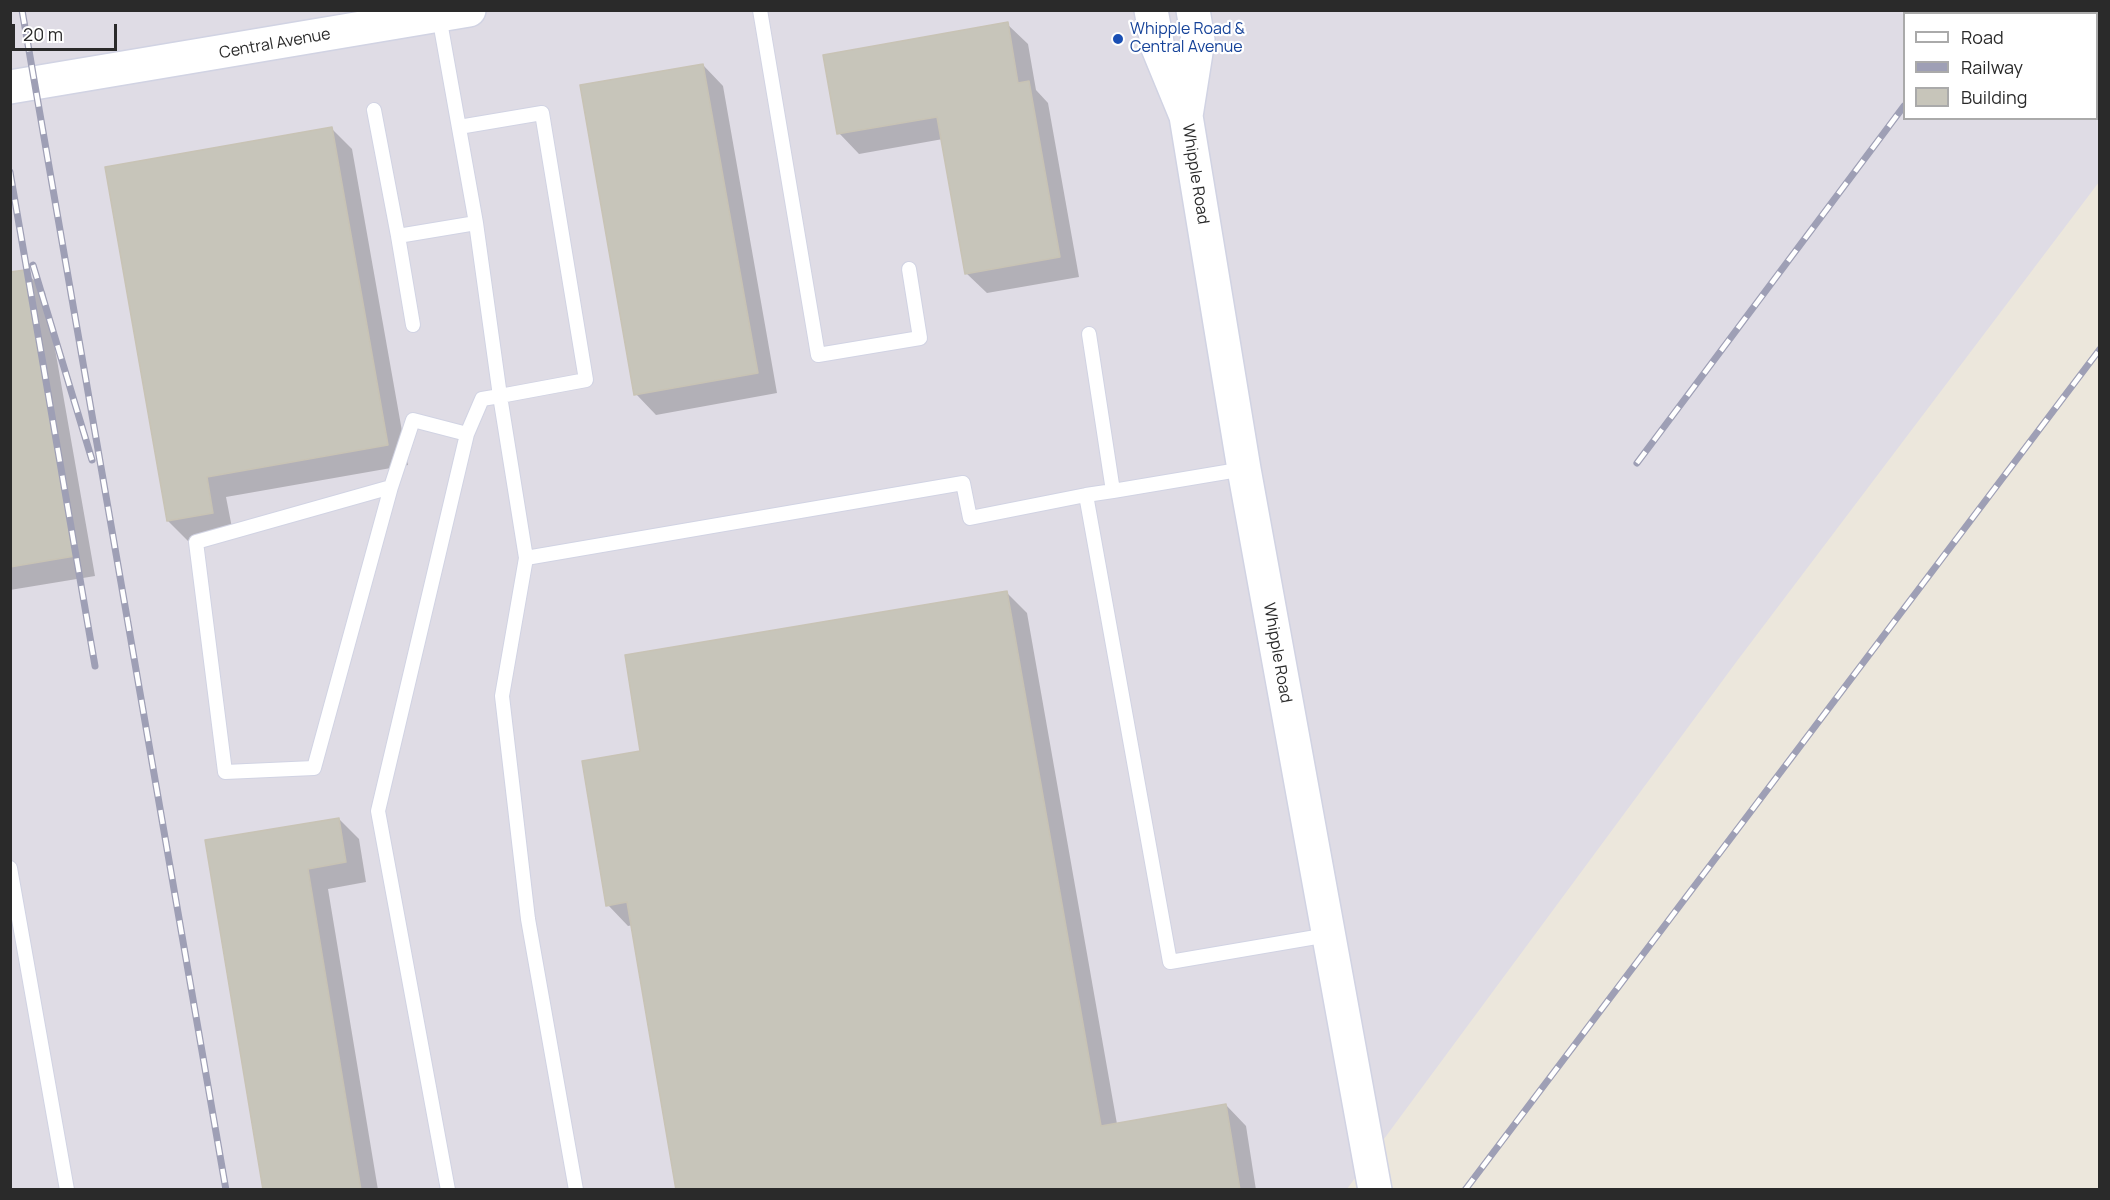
<!DOCTYPE html>
<style>
body{margin:0}
#map{position:relative;width:2110px;height:1200px;overflow:hidden;background:#ece7dc;font-family:Manrope,sans-serif}
canvas{display:block}
.frame{position:absolute;inset:0;border:12px solid #2a2a2a;pointer-events:none}
.legend{position:absolute;left:1903px;top:12px;width:195px;height:108px;box-sizing:border-box;background:#fff;border:2px solid #aaa;margin:0;padding:8px 10px;list-style:none;font-size:18px;color:#2a2a2a}
.legend li{display:flex;align-items:center;gap:12px;height:30px}
.legend b{width:30px;border:2px solid #aaa}
.scale{position:absolute;left:12px;top:24px;width:105px;height:27px;box-sizing:border-box;border:3px solid #2a2a2a;border-top:0;padding-left:8px;font-size:18px;line-height:21px;white-space:nowrap;color:#2a2a2a;-webkit-text-stroke:4px #fff;paint-order:stroke}
</style>
<div id="map">
<canvas width="2110" height="1200"></canvas>
<div class="frame"></div>
<ul class="legend">
<li><b style="height:8px;background:#fff"></b>Road</li>
<li><b style="height:8px;background:#9e9fb5"></b>Railway</li>
<li><b style="height:16px;background:#c7c5ba"></b>Building</li>
</ul>
<div class="scale">20 m</div>
</div>
<script>
const ctx = document.querySelector('canvas').getContext('2d');
ctx.lineJoin = 'round';
function fill(path, color) {
  ctx.fillStyle = color;
  ctx.fill(path, 'evenodd');
}
function shape(rows) {
  const path = new Path2D();
  for (const r of rows) {
    path.moveTo(r[0], r[1]);
    for (let i = 2; i < r.length; i += 2) path.lineTo(r[i], r[i + 1]);
  }
  return path;
}
function strokePath(path, color, width, dash) {
  ctx.strokeStyle = color;
  ctx.lineWidth = width;
  ctx.lineCap = dash ? 'butt' : 'round';
  ctx.setLineDash(dash || []);
  ctx.stroke(path);
}
function write(font, color, halo, rows, align = 'center') {
  ctx.font = font + ' Manrope,sans-serif';
  ctx.lineWidth = 4.5;
  ctx.setLineDash([]);
  ctx.textBaseline = 'middle';
  ctx.strokeStyle = halo;
  ctx.fillStyle = color;
  for (const [text, x, y, turn = 0] of rows) {
    ctx.save();
    ctx.translate(x, y);
    ctx.rotate((+turn || 0) * Math.PI / 180);
    ctx.textAlign = isNaN(turn) ? turn : align;
    if (halo) ctx.strokeText(text, 0, 0);
    ctx.fillText(text, 0, 0);
    ctx.restore();
  }
}
fill(shape([
 [10,11,2099,11,2099,182,1737,661,1347,1189,11,1189],
 [1904,14,2096,14,2096,118,1904,118]
]), '#dfdce5');
fill(shape([
 [1007,24,1028,44,1036,90,1048,103,1079,277,987,293,966,273,943,139,859,154,839,133],
 [703,65,723,86,777,393,656,415,636,394],
 [332,129,352,149,408,465,226,497,233,533,188,541,168,521],
 [25,271,45,292,95,576,10,590,10,274],
 [1007,593,1027,613,1117,1124,1226,1105,1246,1126,1256,1190,678,1190,633,925,628,926,608,905,641,752],
 [339,819,359,839,366,882,328,889,378,1190,264,1190,206,841]
]), '#0003');
const building = shape([
 [1008,22,1018,83,1029,81,1060,257,965,274,937,117,837,134,823,55,1008,22],
 [703,64,758,373,634,395,580,85,703,64],
 [332,127,388,445,207,477,213,513,167,521,105,167,332,127],
 [25,270,75,556,10,567,10,272,25,270],
 [1007,591,1101,1126,1226,1104,1240,1190,676,1190,627,902,606,906,582,761,640,751,625,655,1007,591],
 [339,818,346,862,308,869,361,1190,263,1190,205,840,339,818]
]);
fill(building, '#c7c5ba');
strokePath(building, '#c8c3b5', 1.5);
const lane = shape([
 [760,10,818,355,920,338,909,269],
 [439,16,476,223,500,396,586,380,542,113,459,127],
 [374,110,398,236],
 [413,325,398,236,476,223],
 [1089,334,1113,491,1244,469],
 [391,487,196,542,225,772,314,768,391,487,413,420,467,434,482,399,500,396,526,558,502,696,528,919,576,1190],
 [1113,491,1086,495,1170,962,1328,935],
 [526,558,963,483,970,518,1086,495],
 [10,868,67,1190],
 [448,1190,378,811,467,434]
]);
const secondary = shape([
 [1151,10,1158,48,1186,116,1244,469,1375,1190],
 [10,87,469,10],
 [1186,116,1198,40,1193,10]
]);
strokePath(lane, '#d1d3e3', 16);
strokePath(secondary, '#d1d3e3', 36);
strokePath(lane, '#fff', 14);
strokePath(secondary, '#fff', 33);
const rail = shape([
 [22,10,226,1190],
 [1975,14,1977,10],
 [10,172,95,666],
 [33,265,92,460],
 [1637,463,1904,106],
 [1465,1190,2100,349]
]);
strokePath(rail, '#9e9fb5', 7);
strokePath(rail, '#fff', 4.5, [14]);
for (const [x, y, r, color] of [
 [1118,39,6,"#1a4fb4"]
]) {
  const dot = new Path2D();
  dot.arc(x, y, r, 0, 2 * Math.PI);
  ctx.fillStyle = color;
  ctx.fill(dot);
  strokePath(dot, '#fff', 2);
}
write('16px', '#164399', '#fff', [
 ["Whipple Road &",1130,30],
 ["Central Avenue",1130,48]
], 'left');
write('16px', '#2a2a2a', '#fff', [
 ["Central Avenue",275,44,-10],
 ["Whipple Road",1195,174,81],
 ["Whipple Road",1277,653,80]
]);
</script>
